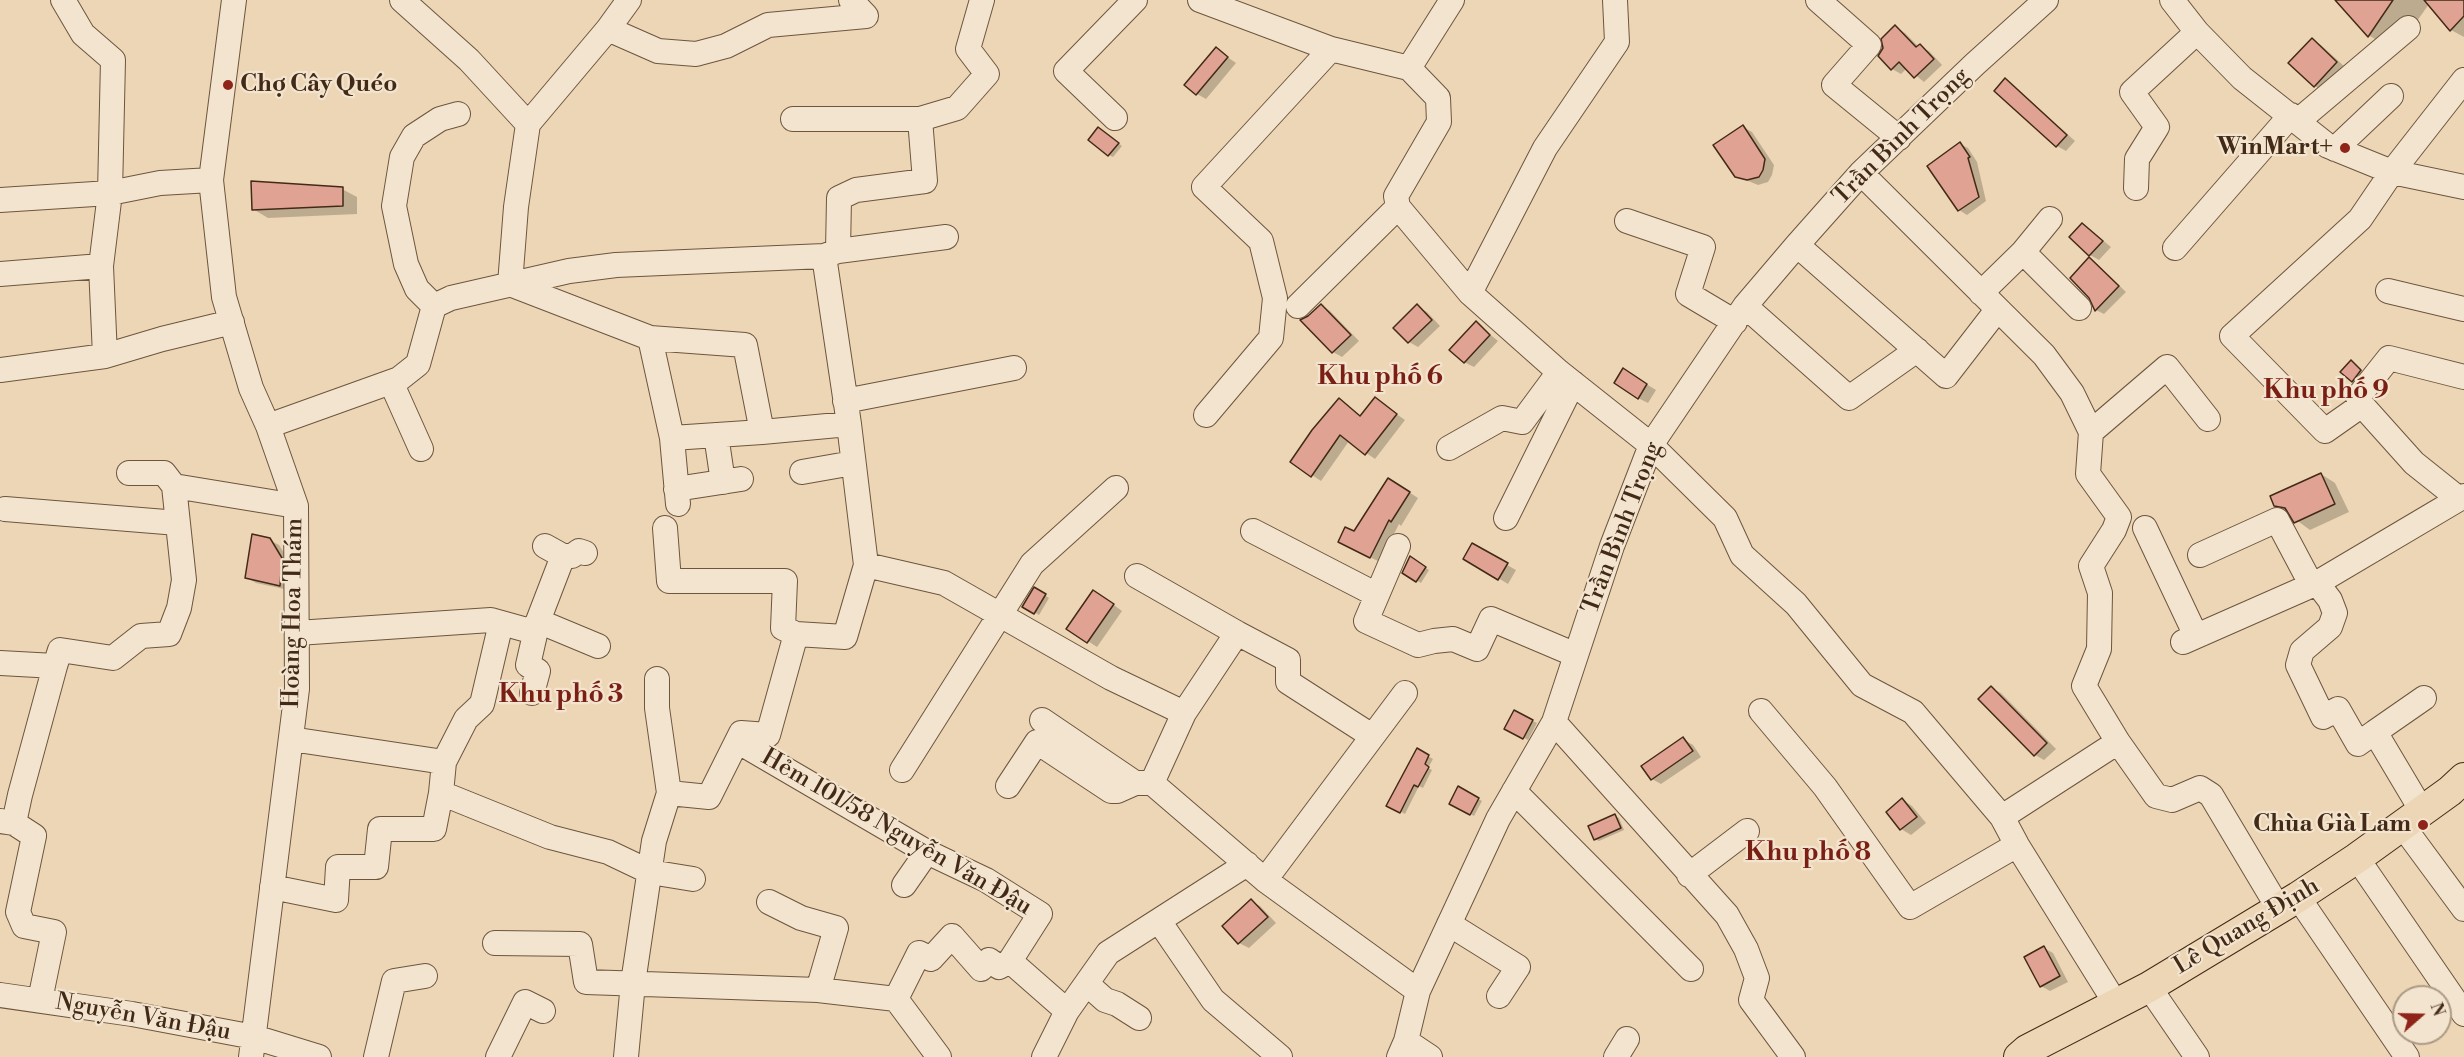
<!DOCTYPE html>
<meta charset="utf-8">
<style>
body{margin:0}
#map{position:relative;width:2464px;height:1057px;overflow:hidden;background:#edd6b5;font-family:"Libre Bodoni",serif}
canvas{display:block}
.north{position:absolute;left:2392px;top:985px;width:60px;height:60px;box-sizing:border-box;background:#f3e4cf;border:2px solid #ac9a85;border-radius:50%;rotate:70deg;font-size:16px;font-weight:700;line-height:24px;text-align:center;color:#422a17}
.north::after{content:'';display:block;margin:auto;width:21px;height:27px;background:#8f2418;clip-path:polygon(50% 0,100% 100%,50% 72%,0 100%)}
</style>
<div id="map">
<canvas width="2464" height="1057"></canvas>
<div class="north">N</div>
</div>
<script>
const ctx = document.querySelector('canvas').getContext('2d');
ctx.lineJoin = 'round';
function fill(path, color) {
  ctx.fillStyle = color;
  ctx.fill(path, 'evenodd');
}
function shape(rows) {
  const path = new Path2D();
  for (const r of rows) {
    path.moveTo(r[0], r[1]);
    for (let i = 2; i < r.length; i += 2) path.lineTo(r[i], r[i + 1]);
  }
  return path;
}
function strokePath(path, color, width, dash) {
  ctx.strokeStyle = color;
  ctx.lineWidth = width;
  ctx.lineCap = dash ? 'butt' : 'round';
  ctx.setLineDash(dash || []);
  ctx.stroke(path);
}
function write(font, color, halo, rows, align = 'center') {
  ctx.font = font + ' "Libre Bodoni",serif';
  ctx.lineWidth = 4.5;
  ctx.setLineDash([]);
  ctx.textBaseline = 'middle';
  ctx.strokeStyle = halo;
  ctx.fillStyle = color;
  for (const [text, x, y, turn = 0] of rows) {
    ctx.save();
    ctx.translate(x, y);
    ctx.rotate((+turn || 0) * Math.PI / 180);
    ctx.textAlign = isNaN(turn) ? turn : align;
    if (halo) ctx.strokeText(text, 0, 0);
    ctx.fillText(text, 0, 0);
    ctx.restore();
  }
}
fill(shape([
 [2337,0,2464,0,2464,37,2451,30,2429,4,2396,51,2368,35],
 [1895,27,1905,33,1919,47,1929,51,1942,65,1924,82,1907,68,1901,74,1892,69],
 [2312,40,2321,45,2346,68,2324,92,2315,86,2291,63],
 [1216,49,1236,63,1206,99,1197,94],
 [2005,80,2014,86,2075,141,2066,151,2057,146],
 [1743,127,1752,132,1774,165,1772,175,1768,182,1758,185,1736,176],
 [1103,131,1122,146,1113,157,1109,155],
 [1960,144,1968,148,1977,162,1986,201,1967,215,1959,210,1929,166],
 [342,189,357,197,357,214,268,218,253,209],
 [2083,224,2111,247,2099,260,2090,255],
 [2089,259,2097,264,2126,292,2104,314,2096,310,2090,297],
 [1321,305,1330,311,1359,341,1342,357,1333,352,1309,317],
 [1417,306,1427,312,1440,326,1418,347,1409,342],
 [1476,323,1498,341,1474,367,1464,362],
 [2355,364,2365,373,2356,383,2352,381],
 [1633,376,1656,390,1648,403,1638,398],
 [1375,399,1405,420,1375,459,1349,441,1321,481,1312,475,1339,400,1361,416],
 [2321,474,2335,483,2349,512,2310,530,2276,505],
 [1398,485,1418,498,1401,526,1399,524,1380,562,1349,547,1354,533],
 [269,540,279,545,291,564,289,590,256,583,247,578],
 [1472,545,1516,570,1508,584,1465,558],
 [1410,558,1429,570,1421,583,1404,573],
 [1035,589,1049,598,1039,615,1024,606],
 [1103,597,1122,611,1097,647,1068,628],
 [1991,688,2001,693,2056,749,2044,760,2035,755],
 [1515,712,1537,723,1528,740,1506,728],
 [1683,739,1693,745,1701,757,1661,784,1652,779],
 [1417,750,1433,759,1428,768,1432,770,1423,788,1419,786,1405,814,1388,805],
 [1459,788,1482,801,1474,816,1451,803],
 [1903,800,1912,806,1926,823,1911,835,1901,829,1888,812],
 [1614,815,1619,818,1624,830,1599,841,1595,839],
 [1251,901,1260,906,1276,923,1249,948,1239,943],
 [2044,948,2053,953,2068,982,2050,991,2041,986]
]), '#0003');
const building = shape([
 [2335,0,2393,0,2368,37,2335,0],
 [2424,0,2464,0,2464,16,2450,31,2424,0],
 [1895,25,1916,47,1920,44,1934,59,1914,78,1899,62,1891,70,1878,56,1883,48,1881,39,1895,25],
 [2312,38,2337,62,2314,87,2288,63,2312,38],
 [1216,47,1228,57,1196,95,1184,85,1216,47],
 [2005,78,2067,135,2056,147,1994,91,2005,78],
 [1743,125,1765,159,1763,170,1759,177,1747,180,1735,177,1713,145,1743,125],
 [1098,127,1119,143,1108,156,1088,140,1098,127],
 [1960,142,1970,157,1968,158,1979,197,1958,211,1927,166,1960,142],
 [251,181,343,187,343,206,252,210,251,181],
 [2082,223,2103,241,2089,256,2069,237,2082,223],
 [2089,257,2119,286,2095,311,2089,298,2070,278,2089,257],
 [1321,304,1351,335,1332,353,1300,320,1308,316,1321,304],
 [1417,304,1432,320,1408,343,1393,328,1417,304],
 [1476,321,1490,335,1464,363,1449,350,1476,321],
 [2351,360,2361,370,2352,382,2340,372,2351,360],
 [1623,368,1647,384,1638,399,1614,383,1623,368],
 [1375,397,1397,414,1365,455,1340,435,1311,477,1290,462,1312,430,1339,398,1360,416,1375,397],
 [2321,473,2335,504,2294,523,2285,508,2274,506,2270,496,2321,473],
 [1388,478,1410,492,1391,522,1389,520,1370,558,1338,542,1345,527,1354,531,1388,478],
 [252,534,270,538,282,558,280,586,245,578,252,534],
 [1472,543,1508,563,1498,580,1463,559,1472,543],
 [1410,556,1426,567,1416,582,1402,573,1410,556],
 [1034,587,1046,594,1034,614,1022,607,1034,587],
 [1093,590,1114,604,1087,643,1066,629,1093,590],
 [1991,686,2047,743,2034,756,1978,699,1991,686],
 [1514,710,1533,720,1523,739,1504,729,1514,710],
 [1683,737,1693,751,1651,780,1641,766,1683,737],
 [1417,748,1429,755,1425,764,1429,767,1418,787,1414,785,1400,813,1386,806,1417,748],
 [1458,786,1479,798,1470,815,1449,804,1458,786],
 [1902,798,1917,817,1900,830,1886,812,1902,798],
 [1615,814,1621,828,1594,840,1588,826,1615,814],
 [1251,899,1268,917,1238,944,1222,926,1251,899],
 [2044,946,2060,976,2040,987,2024,957,2044,946]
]);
fill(building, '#e0a292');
strokePath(building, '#422a17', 1.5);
const minor = shape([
 [63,0,83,34,113,60,110,193,101,266,105,356],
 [234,0,211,180,224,297,251,388,268,426,296,506,297,689,251,1057],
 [402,0,469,60,528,124,608,29,629,0],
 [1200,0,1331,49,1409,68,1438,98,1439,122,1396,196,1398,207,1470,293,1559,372,1651,445,1725,518,1742,555,1796,604,1862,685,1913,712,2002,817,2017,845,2116,1004],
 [1818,0,1869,45,1834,85,1899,138],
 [2172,0,2197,32,2242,78,2328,146,2392,172,2464,187],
 [608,29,658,51,696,54,726,46,768,25,866,16,851,0],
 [1409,68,1452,0],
 [1115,118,1066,71,1135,0],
 [793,119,920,119,957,108,987,74,968,49,982,0],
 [2298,121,2408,28],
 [2335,149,2391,96],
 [1861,173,2044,355,2072,393,2091,432,2088,474,2119,517,2114,530,2091,566,2100,593,2099,649,2084,686,2118,742,2156,796,2172,800,2200,788,2211,795,2279,909],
 [2136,188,2137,159,2157,127,2132,92,2197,32],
 [0,200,110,193,160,183,211,180],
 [1627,221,1703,247,1688,294,1735,322],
 [1797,245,1946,376,1997,310],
 [2175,248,2291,115],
 [838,251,946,237],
 [2023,252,2050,219],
 [0,274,101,266],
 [510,284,650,338,745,345,762,432],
 [510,284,516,207,528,124],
 [2388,291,2464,309],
 [1470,293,1545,148,1617,42,1615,0],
 [1981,293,2023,252,2079,308],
 [434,306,417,289,406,264,394,206,402,157,414,136,440,119,458,114],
 [1298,306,1398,207],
 [1745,306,1849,398,1917,350],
 [650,338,672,438,678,504],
 [0,370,105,356,162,339,232,322],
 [391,382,421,449],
 [845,401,1014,368],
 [2362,405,2358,397,2389,358,2464,377],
 [1206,415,1271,338,1275,298,1261,241,1204,187,1331,49],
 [268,426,399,379,418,364,434,306,451,298,569,271,616,265,824,256,838,251,839,198,856,190,925,181,920,119],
 [2091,432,2167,367,2208,419],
 [716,435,723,482],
 [672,438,762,432,849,424],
 [1449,448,1502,418,1522,422,1559,372],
 [802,472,853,463],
 [129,473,164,473,174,486],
 [676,489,741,479],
 [2458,498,2414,463,2362,405,2325,431,2232,336,2360,219,2392,172,2464,80],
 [5,509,178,523],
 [1506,518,1573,383],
 [665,528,669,581,785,581,783,628,796,634,845,637,866,565,849,424,824,256],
 [2145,528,2196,636],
 [1253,531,1377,595],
 [545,546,563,556],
 [1398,546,1366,621,1418,645,1434,641,1453,639,1477,649,1491,619,1576,655],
 [2200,555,2277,520,2312,586],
 [866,565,944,583,1111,678,1184,713,1152,783,1265,880,1418,991],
 [1137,576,1237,633,1184,713],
 [2317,583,2330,600,2335,613,2330,627,2302,651,2298,665,2323,717,2338,709,2358,744,2375,732,2422,811],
 [538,621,563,556,572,556,579,551,585,553],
 [297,633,491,620,534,632],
 [1237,633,1288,660,1288,682,1372,736],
 [2183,642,2317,583,2464,496],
 [0,663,55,666,60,650,113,658,141,636,169,634,179,608,184,580,174,486,296,506],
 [657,679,657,708,669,793],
 [532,693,538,671,528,665,538,621,598,646],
 [1761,711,1825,787,1910,907,2017,845],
 [1042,720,1135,783],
 [1554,722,1727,915,1746,949,1757,978,1751,1000,1793,1057],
 [2375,732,2424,698],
 [291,739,444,762,441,793],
 [737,741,927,852,986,880,1040,914,1010,961],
 [444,762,466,719,482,704,501,623],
 [902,770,1032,564,1116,488],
 [1008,786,1037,742,1111,791,1117,791,1135,783,1152,783],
 [1514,791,1691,969],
 [2002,817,2118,742],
 [0,821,14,823,20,795,55,666],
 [14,823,34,836,18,912,24,926,54,932,40,1000],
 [2402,825,2464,909],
 [2357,858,2464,1014],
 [1689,875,1747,831],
 [1265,880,1405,693],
 [904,885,927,852],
 [272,887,336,900,338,867,376,867,380,829,434,829,441,793,550,837,608,852,650,872,693,879],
 [2298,897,2407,1057],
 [769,902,801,918,836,928,818,990],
 [1159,921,1213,1000,1280,1057],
 [1449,924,1518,967,1499,996],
 [495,943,580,944,586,982,818,990,896,999,939,1057],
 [1010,961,1067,1011],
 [1087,984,1105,1000,1117,1004,1139,1018],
 [2149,987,2197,1057],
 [0,995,132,1014,254,1037,319,1057],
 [896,999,919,953,931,959,952,936,981,969,989,960,999,967,1010,961],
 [1406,1041,1430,1057],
 [376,1057,394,981,425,976],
 [498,1057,525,1002,543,1011],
 [626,1057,633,983,654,841,669,793,709,797,741,733,768,735,796,634],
 [1044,1057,1067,1011,1108,953,1247,864],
 [1399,1057,1406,1041,1418,991,1498,819,1554,722,1612,546,1651,445,1745,306,1797,245,1861,173,1975,64,2046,0],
 [1616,1057,1627,1039]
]);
const major = shape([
 [2019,1057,2027,1050,2149,987,2298,897,2357,858,2450,791,2464,778]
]);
strokePath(minor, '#6d553e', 26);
strokePath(major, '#422a17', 32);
strokePath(minor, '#f3e4cf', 24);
strokePath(major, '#edd6b5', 30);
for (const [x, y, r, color] of [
 [228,85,6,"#8f2418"],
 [2345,148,6,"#8f2418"],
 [2423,825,6,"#8f2418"]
]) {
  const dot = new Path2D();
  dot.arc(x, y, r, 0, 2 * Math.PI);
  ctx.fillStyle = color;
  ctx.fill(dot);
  strokePath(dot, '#f3e4cf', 2);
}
write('bold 24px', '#422a17', '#f3e4cf', [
 ["Chợ Cây Quéo",240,85,"left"],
 ["WinMart+",2333,148],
 ["Chùa Già Lam",2411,825]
], 'right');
write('24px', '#422a17', '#f3e4cf', [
 ["Trần Bình Trọng",1902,137,-45],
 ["Trần Bình Trọng",1623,528,-69],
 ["Hoàng Hoa Thám",294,613,-89],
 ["Hẻm 101/58 Nguyễn Văn Đậu",896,833,30],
 ["Lê Quang Định",2247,927,-31],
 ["Nguyễn Văn Đậu",143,1018,10]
]);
write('bold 26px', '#7a1f14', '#f3e4cf', [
 ["Khu phố 6",1380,378],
 ["Khu phố 9",2326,392],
 ["Khu phố 3",561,696],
 ["Khu phố 8",1808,854]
]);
</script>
